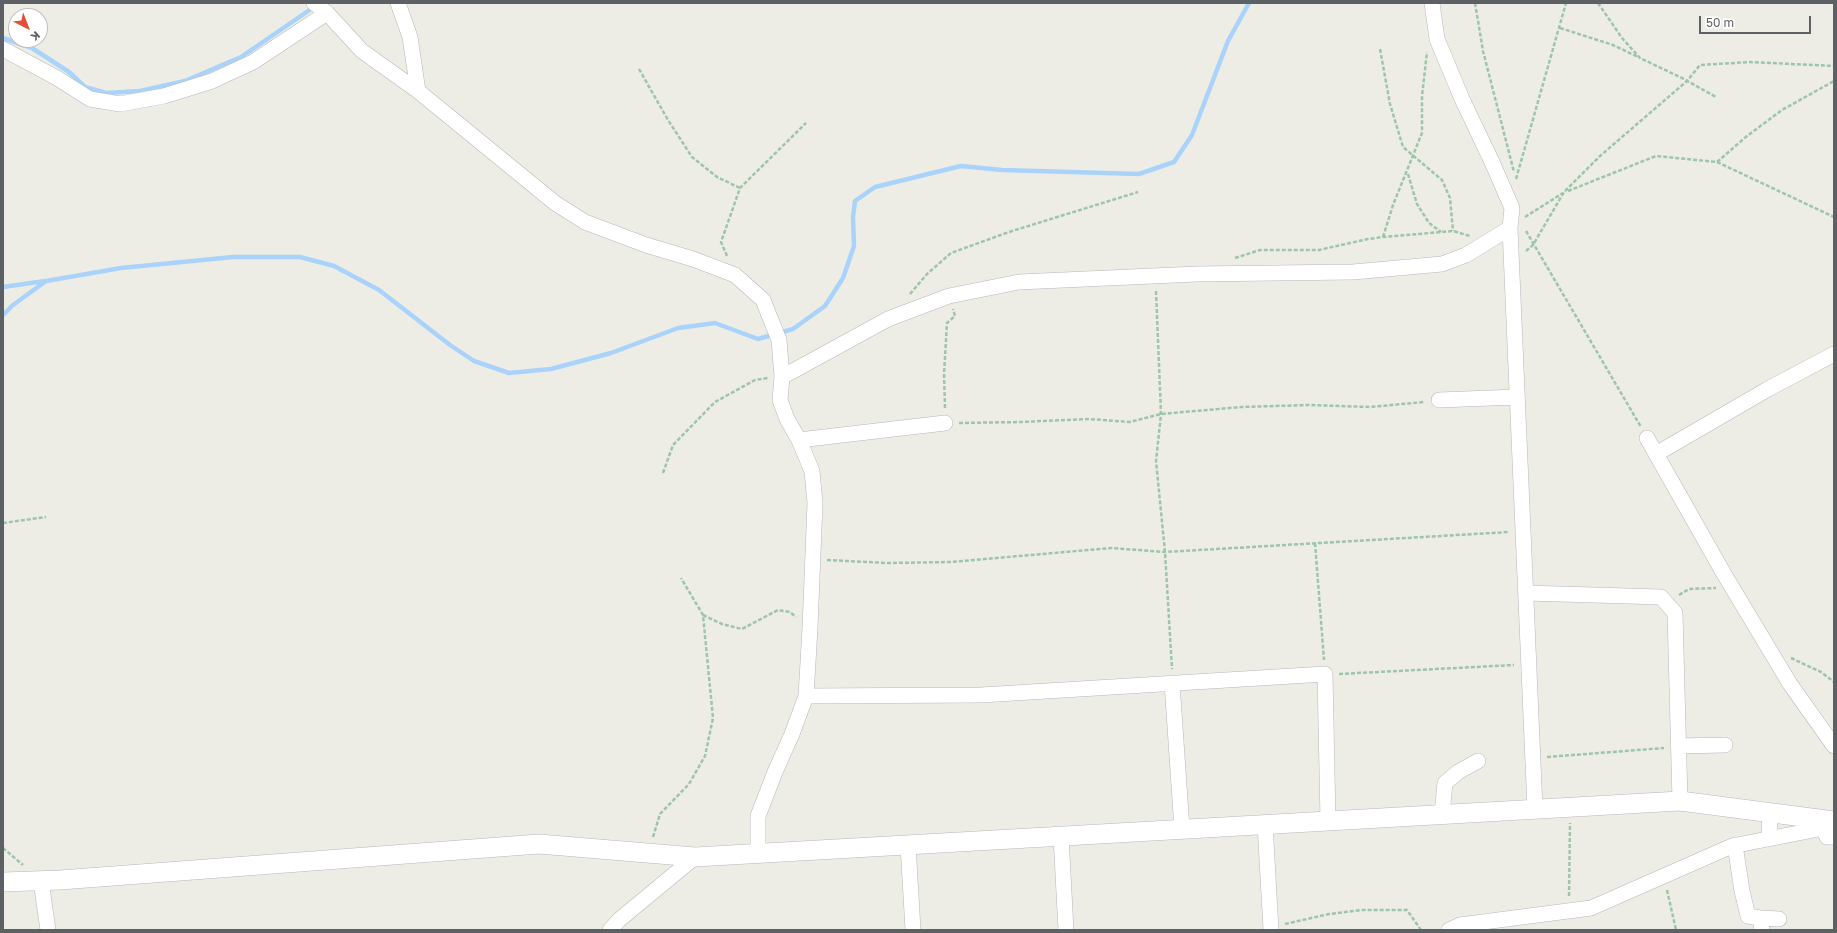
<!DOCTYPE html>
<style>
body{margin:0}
#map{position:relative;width:1837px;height:933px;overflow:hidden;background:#eeede5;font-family:"Golos Text",sans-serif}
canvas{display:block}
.frame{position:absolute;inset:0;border:4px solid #5d6065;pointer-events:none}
.north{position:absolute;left:8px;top:8px;width:40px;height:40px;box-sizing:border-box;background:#fff;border:1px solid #bebfc1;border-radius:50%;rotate:138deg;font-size:11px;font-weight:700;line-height:16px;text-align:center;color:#5d6065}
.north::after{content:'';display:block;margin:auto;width:14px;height:18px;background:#e14e39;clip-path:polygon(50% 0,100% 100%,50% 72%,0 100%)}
.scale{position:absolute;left:1699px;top:16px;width:112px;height:18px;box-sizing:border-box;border:2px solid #5d6065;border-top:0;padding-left:5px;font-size:12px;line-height:14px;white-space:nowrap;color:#5d6065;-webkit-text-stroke:3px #fff;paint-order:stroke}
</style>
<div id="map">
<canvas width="1837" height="933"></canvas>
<div class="frame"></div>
<div class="north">K</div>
<div class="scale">50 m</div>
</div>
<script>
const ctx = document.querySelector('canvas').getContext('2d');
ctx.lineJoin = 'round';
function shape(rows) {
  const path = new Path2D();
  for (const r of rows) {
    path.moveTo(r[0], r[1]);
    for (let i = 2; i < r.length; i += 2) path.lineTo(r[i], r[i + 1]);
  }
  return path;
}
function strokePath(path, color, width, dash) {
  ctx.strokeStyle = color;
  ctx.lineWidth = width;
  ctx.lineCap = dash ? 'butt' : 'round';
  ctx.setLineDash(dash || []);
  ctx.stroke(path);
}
strokePath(shape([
 [3,38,32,48,69,72,85,87,106,93,140,91,185,81,241,57,311,9,312,5],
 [3,287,45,281],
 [3,315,13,305,46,281,121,268,233,257,300,257,334,266,379,290,450,345,474,361,509,373,551,369,611,353,678,328,715,323,758,339,793,329,825,306,843,278,854,246,853,217,855,201,875,187,961,166,1002,170,1139,174,1174,162,1192,135,1228,41,1249,3]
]), '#a9d3fb', 4.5);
const minor = shape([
 [314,3,327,13,362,51,418,91,555,203,585,222,646,245,693,259,735,275,763,300,779,340,782,377,780,400,787,419,799,440,812,471,815,503,810,628,806,696,792,734,775,772,758,816,758,853],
 [398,3,410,37,418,91],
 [1432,3,1437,39,1462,99,1492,162,1512,208,1510,228,1535,809],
 [3,49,57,78,90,99,120,104,164,96,212,81,253,62,327,13],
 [782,377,888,319,949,296,1019,282,1197,274,1353,272,1442,264,1466,255,1510,228],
 [1439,400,1517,397],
 [1647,438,1724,574,1790,684,1834,746],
 [799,440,945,423],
 [1656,454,1768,389,1834,354],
 [1526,593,1661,597,1675,613,1680,801],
 [1172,683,1182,829],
 [806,696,981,695,1325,674,1328,821],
 [1678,746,1725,745],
 [1442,814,1445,783,1458,772,1478,761],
 [1265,824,1271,930],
 [1823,828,1827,837,1834,837],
 [1061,836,1066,930],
 [1769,839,1770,812],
 [908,845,913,930],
 [1735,845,1742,891,1748,916,1760,918,1762,930],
 [41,881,48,930],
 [1760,918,1779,919],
 [610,930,619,920,695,857],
 [1449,930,1460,925,1591,908,1732,846,1834,826]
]);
const tertiary = shape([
 [3,882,60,880,539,844,695,857,1680,801,1834,821]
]);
strokePath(minor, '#b5b7bb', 16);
strokePath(tertiary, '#b5b7bb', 20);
strokePath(shape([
 [1475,3,1483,51,1514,172],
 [1598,3,1622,38,1640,58,1682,78,1716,97],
 [1560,28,1613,45,1638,57],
 [1380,49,1390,104,1403,147,1442,180,1450,198,1453,231],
 [639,69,668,120,692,157,717,177,740,188],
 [1717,162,1747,136,1782,110,1834,81],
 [1408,174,1417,204,1429,223,1441,232],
 [1516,179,1566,3],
 [1568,191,1656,156,1717,162,1834,217],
 [1525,217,1563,193],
 [1526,231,1641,427],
 [1383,237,1393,205,1422,133,1422,96,1427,52],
 [1526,251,1533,245,1564,192,1600,156,1687,81,1700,65,1750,62,1834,66],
 [727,256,721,242,740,188,806,123],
 [1235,258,1260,250,1319,250,1368,239,1383,237,1453,231,1470,236],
 [1156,291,1161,414,1156,461,1165,552,1172,669],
 [910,294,927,274,951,253,1009,232,1138,192],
 [945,408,944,374,947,323,955,316,953,309],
 [959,423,1021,422,1089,419,1130,422,1161,414,1241,407,1309,405,1370,407,1424,402],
 [663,473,673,445,715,402,755,380,768,378],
 [3,523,46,517],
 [1315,543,1324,660],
 [827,560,887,563,951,562,1111,548,1165,552,1509,532],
 [1679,595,1689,589,1716,588],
 [703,615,722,624,742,629,778,610,790,612,796,617],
 [1791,658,1821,672,1834,682],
 [1339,674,1514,665],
 [1547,757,1664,748],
 [653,837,660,814,689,784,705,756,713,718,703,615,681,578],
 [3,848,23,865],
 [1667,890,1676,930],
 [1569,896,1570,823],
 [1285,924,1329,914,1361,910,1407,910,1421,930]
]), '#9dc5aa', 2.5, [4, 2]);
strokePath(minor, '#fff', 15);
strokePath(tertiary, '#fff', 19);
</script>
